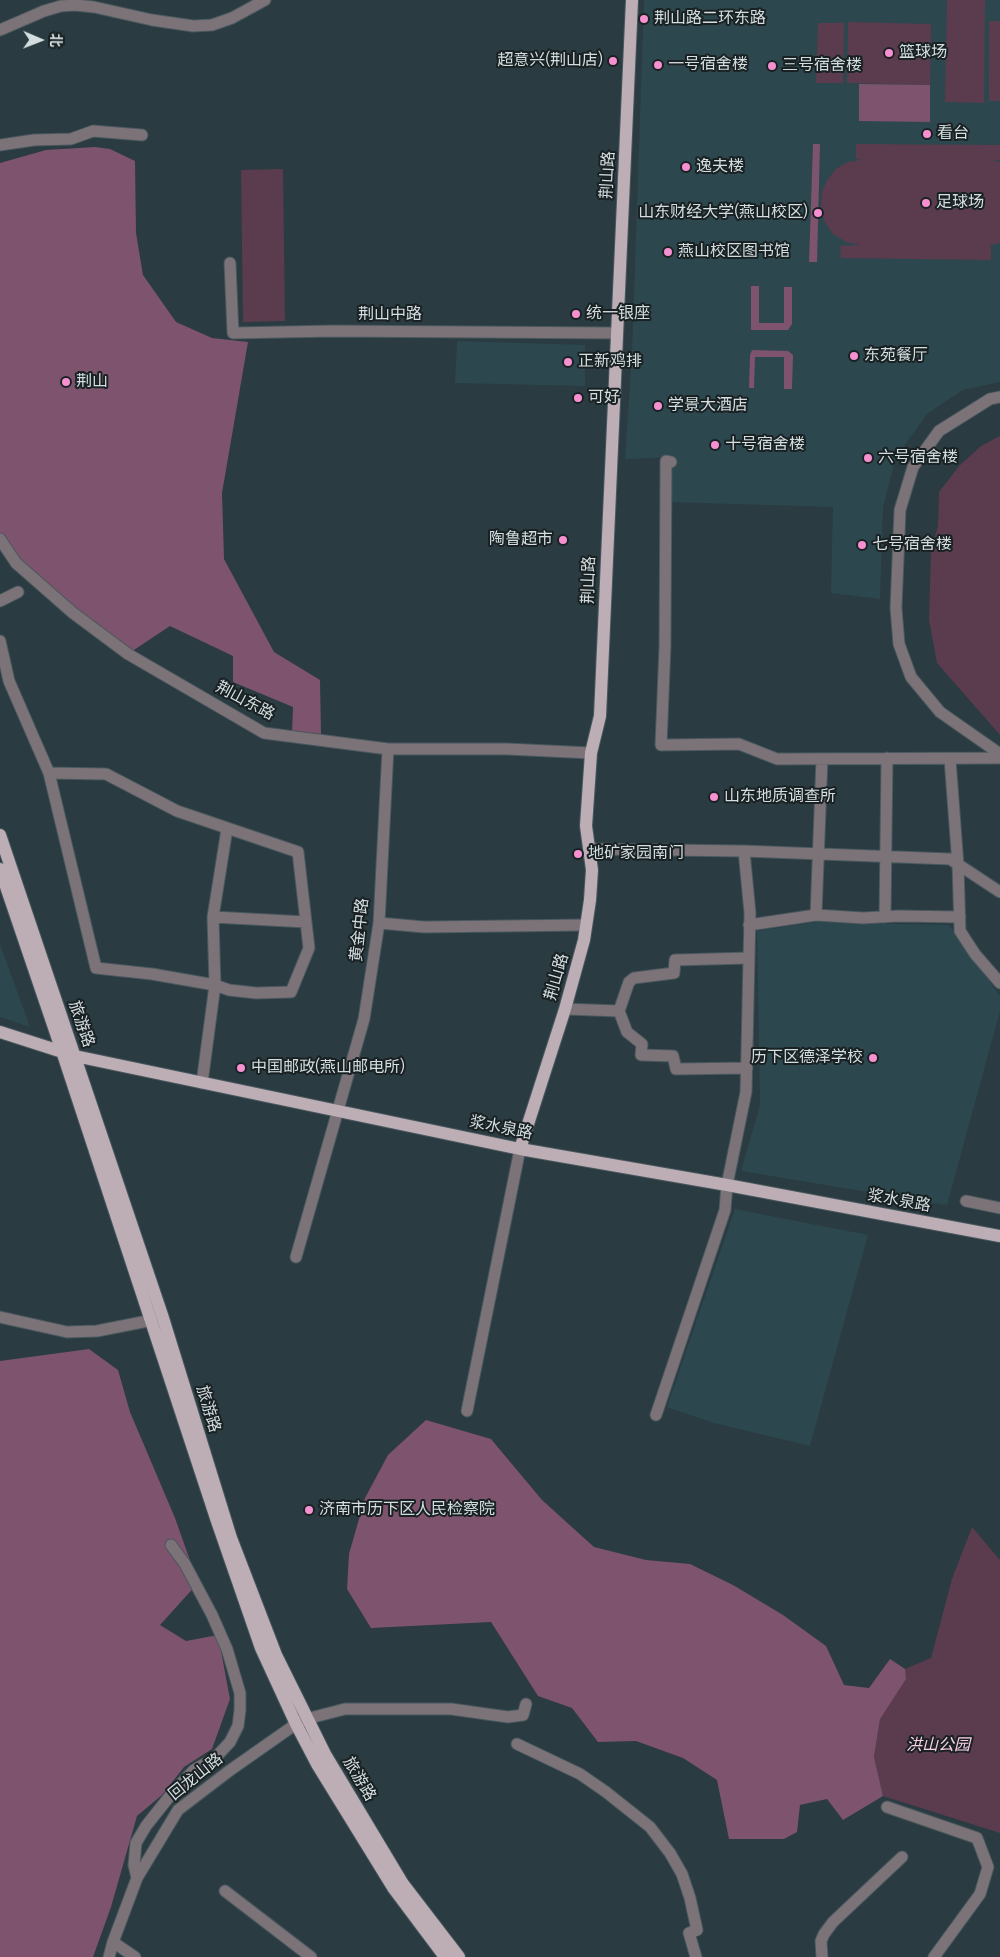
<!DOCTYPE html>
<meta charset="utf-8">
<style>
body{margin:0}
#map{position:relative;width:1000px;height:1957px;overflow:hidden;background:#2a3b41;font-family:Bitter,"Noto Sans SC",serif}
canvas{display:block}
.north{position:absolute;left:15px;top:15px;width:50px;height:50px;-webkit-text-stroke:4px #192123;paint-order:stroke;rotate:91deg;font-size:14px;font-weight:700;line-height:20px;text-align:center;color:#d4dee1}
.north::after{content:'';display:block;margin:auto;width:18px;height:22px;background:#d4dee1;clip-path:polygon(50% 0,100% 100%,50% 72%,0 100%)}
</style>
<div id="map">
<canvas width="1000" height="1957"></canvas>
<div class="north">北</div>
</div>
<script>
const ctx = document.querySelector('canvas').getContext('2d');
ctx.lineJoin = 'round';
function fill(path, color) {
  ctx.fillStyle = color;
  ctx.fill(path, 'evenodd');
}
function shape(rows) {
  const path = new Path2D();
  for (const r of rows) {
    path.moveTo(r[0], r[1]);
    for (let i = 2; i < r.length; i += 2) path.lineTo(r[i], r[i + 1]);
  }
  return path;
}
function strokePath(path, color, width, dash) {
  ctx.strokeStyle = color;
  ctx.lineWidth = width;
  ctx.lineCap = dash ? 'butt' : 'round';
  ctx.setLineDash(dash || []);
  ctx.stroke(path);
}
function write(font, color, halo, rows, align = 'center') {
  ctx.font = font + ' Bitter,"Noto Sans SC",serif';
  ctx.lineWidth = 4;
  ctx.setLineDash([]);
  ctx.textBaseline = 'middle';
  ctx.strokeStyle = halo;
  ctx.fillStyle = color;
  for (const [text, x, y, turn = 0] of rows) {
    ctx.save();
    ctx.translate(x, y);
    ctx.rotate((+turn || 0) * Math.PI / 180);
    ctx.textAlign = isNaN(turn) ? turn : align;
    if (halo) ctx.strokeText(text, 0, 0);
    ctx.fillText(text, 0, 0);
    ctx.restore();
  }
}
fill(shape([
 [644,0,1000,0,1000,382,963,390,928,413,896,457,883,507,880,599,831,593,833,507,670,502,671,457,625,459,632,352],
 [457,341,585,345,585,386,455,383],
 [817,922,949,925,1000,996,1000,1011,947,1205,741,1171,760,1105,757,931],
 [0,944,30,1027,0,1017],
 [735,1209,868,1235,810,1446,714,1423,667,1407]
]), '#2d474f');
fill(shape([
 [947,0,985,0,984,103,945,102],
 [989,21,1000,21,1000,101,989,101],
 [848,22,931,24,930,85,847,83],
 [818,23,844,23,843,83,816,83],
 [856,144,1000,145,1000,160,992,160,1000,162,1000,243,991,245,991,260,841,258,840,246,860,245,846,242,833,234,824,221,821,206,822,192,827,180,836,169,848,162,861,160,856,159],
 [283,169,285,321,243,322,241,170],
 [1000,436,1000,735,937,663,929,620,931,549,938,526,939,492,959,466,981,446],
 [972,1527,1000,1560,1000,1833,883,1796,874,1757,880,1719,905,1669,931,1658,952,1579]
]), '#5a3c4e');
fill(shape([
 [859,84,930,85,930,122,859,121],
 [813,144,820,144,817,262,809,262],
 [95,147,110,149,135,161,136,233,143,275,176,322,212,338,248,342,222,493,224,559,274,652,320,680,321,734,292,733,293,707,233,682,233,656,170,626,128,654,73,613,0,539,0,163,46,150],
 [751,286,759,286,759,323,784,323,784,287,792,287,792,324,788,330,751,330],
 [752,350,788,351,793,355,792,389,784,389,784,357,755,357,754,388,749,388,750,355],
 [89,1349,118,1370,130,1412,175,1518,198,1583,160,1625,186,1641,218,1635,230,1699,212,1749,184,1767,162,1795,137,1816,111,1907,93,1957,0,1957,0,1361],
 [426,1420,491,1439,542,1500,594,1547,646,1560,690,1564,733,1585,783,1615,826,1646,844,1685,869,1688,890,1659,905,1669,906,1679,880,1719,874,1757,883,1796,843,1820,827,1799,800,1805,797,1832,784,1839,729,1839,717,1780,683,1758,636,1741,598,1742,572,1708,538,1696,491,1622,371,1628,347,1589,349,1554,365,1498,388,1455]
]), '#7e536e');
const minor = shape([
 [0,30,44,11,61,6,75,5,94,7,152,20,193,26,212,25,232,18,265,0],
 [0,145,34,140,71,139,93,131,142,135],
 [230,263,233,333,333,331,616,333],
 [1000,397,990,399,939,431,913,467,900,510,896,608,899,644,911,677,940,712,1000,754],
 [671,462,666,461,665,646,661,745,739,744,777,759,1000,758],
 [0,539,16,563,73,613,128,654,264,733,388,749,507,749,591,753],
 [0,601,18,592],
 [0,641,9,681,49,773,96,968,152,974,215,985,202,1083],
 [950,759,958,865,960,931,975,954,1000,983],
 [49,773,106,774,177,811,298,852,306,922,309,948,291,992,256,993,229,990,215,985,213,917,306,922],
 [590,849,744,851,750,913,746,1092,727,1185,725,1210,656,1415],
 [744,851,950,859,1000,892],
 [816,915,822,759],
 [213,917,227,829],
 [885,917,887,758],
 [379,923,424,927,585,925],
 [749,925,816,915,863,918,898,916,960,917],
 [565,1009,619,1011,627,1032,642,1044,641,1055,673,1056,676,1069,747,1068],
 [619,1011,629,982,634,978,674,973,675,960,749,958],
 [966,1201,1000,1208],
 [296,1257,364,1019,379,923,388,749],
 [0,1317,67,1332,97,1331,158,1319],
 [467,1411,520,1149],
 [517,1744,580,1774,606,1792,650,1827,670,1853,682,1874,690,1898,697,1930,689,1933,696,1957],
 [887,1807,977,1838,988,1867,980,1894,934,1957],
 [137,1878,134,1865,136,1843,146,1826,173,1792,194,1770,216,1757,230,1742,238,1726,240,1710,240,1693,227,1649,212,1615,185,1564,171,1545],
 [225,1891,311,1957],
 [113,1942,135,1957],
 [109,1957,113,1942,137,1878,178,1810,229,1771,296,1724,306,1719,345,1709,451,1709,508,1717,523,1715,526,1704],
 [822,1957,821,1941,824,1934,833,1922,902,1857]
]);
const major = shape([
 [0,835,163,1318,231,1538,276,1655,325,1754,403,1884,459,1957],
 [0,869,62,1051,217,1521,261,1648,296,1724,317,1764,394,1889,445,1957],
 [0,1032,75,1056,520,1149,727,1185,1000,1236],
 [520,1149,565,1009,584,940,590,900,592,870,586,826,591,753,600,716,632,0]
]);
strokePath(minor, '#49585e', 13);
strokePath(major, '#49585e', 14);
strokePath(minor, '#7b7378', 11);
strokePath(major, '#bdaeb6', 12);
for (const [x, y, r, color] of [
 [644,19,5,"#f690d0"],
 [889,53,5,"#f690d0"],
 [613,61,5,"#f690d0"],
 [658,65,5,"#f690d0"],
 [772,66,5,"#f690d0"],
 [927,134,5,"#f690d0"],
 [686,167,5,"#f690d0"],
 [926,203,5,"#f690d0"],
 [818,213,5,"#f690d0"],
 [668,252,5,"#f690d0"],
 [576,314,5,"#f690d0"],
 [854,356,5,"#f690d0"],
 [568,362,5,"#f690d0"],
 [66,382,5,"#f690d0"],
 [578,398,5,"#f690d0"],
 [658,406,5,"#f690d0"],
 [715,445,5,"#f690d0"],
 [868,458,5,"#f690d0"],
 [563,540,5,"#f690d0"],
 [862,545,5,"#f690d0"],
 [714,797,5,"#f690d0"],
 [578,854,5,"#f690d0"],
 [873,1058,5,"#f690d0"],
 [241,1068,5,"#f690d0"],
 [309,1510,5,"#f690d0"]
]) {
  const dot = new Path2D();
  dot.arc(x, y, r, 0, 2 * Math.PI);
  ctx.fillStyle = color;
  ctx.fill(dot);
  strokePath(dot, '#192123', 2);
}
write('16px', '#d4dee1', '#192123', [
 ["荆山路二环东路",654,19],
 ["篮球场",899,53],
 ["超意兴(荆山店)",603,61,"right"],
 ["一号宿舍楼",668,65],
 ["三号宿舍楼",782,66],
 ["看台",937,134],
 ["逸夫楼",696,167],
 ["足球场",936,203],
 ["山东财经大学(燕山校区)",808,213,"right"],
 ["燕山校区图书馆",678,252],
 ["统一银座",586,314],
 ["东苑餐厅",864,356],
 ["正新鸡排",578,362],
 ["荆山",76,382],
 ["可好",588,398],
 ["学景大酒店",668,406],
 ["十号宿舍楼",725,445],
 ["六号宿舍楼",878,458],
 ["陶鲁超市",553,540,"right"],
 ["七号宿舍楼",872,545],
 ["山东地质调查所",724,797],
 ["地矿家园南门",588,854],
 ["历下区德泽学校",863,1058,"right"],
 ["中国邮政(燕山邮电所)",251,1068],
 ["济南市历下区人民检察院",319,1510]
], 'left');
write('16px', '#d4dee1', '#192123', [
 ["荆山路",608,175,-87],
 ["荆山中路",390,315],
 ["荆山路",589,580,-88],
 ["荆山东路",245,701,28],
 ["黄金中路",360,930,-84],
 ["荆山路",557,977,-74],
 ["旅游路",81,1024,71],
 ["浆水泉路",501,1128,11],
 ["浆水泉路",899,1201,10],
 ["旅游路",208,1409,73],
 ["回龙山路",196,1777,-39],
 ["旅游路",359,1779,59]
]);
write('italic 16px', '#fccfe9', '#192123', [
 ["洪山公园",938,1746]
]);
</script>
